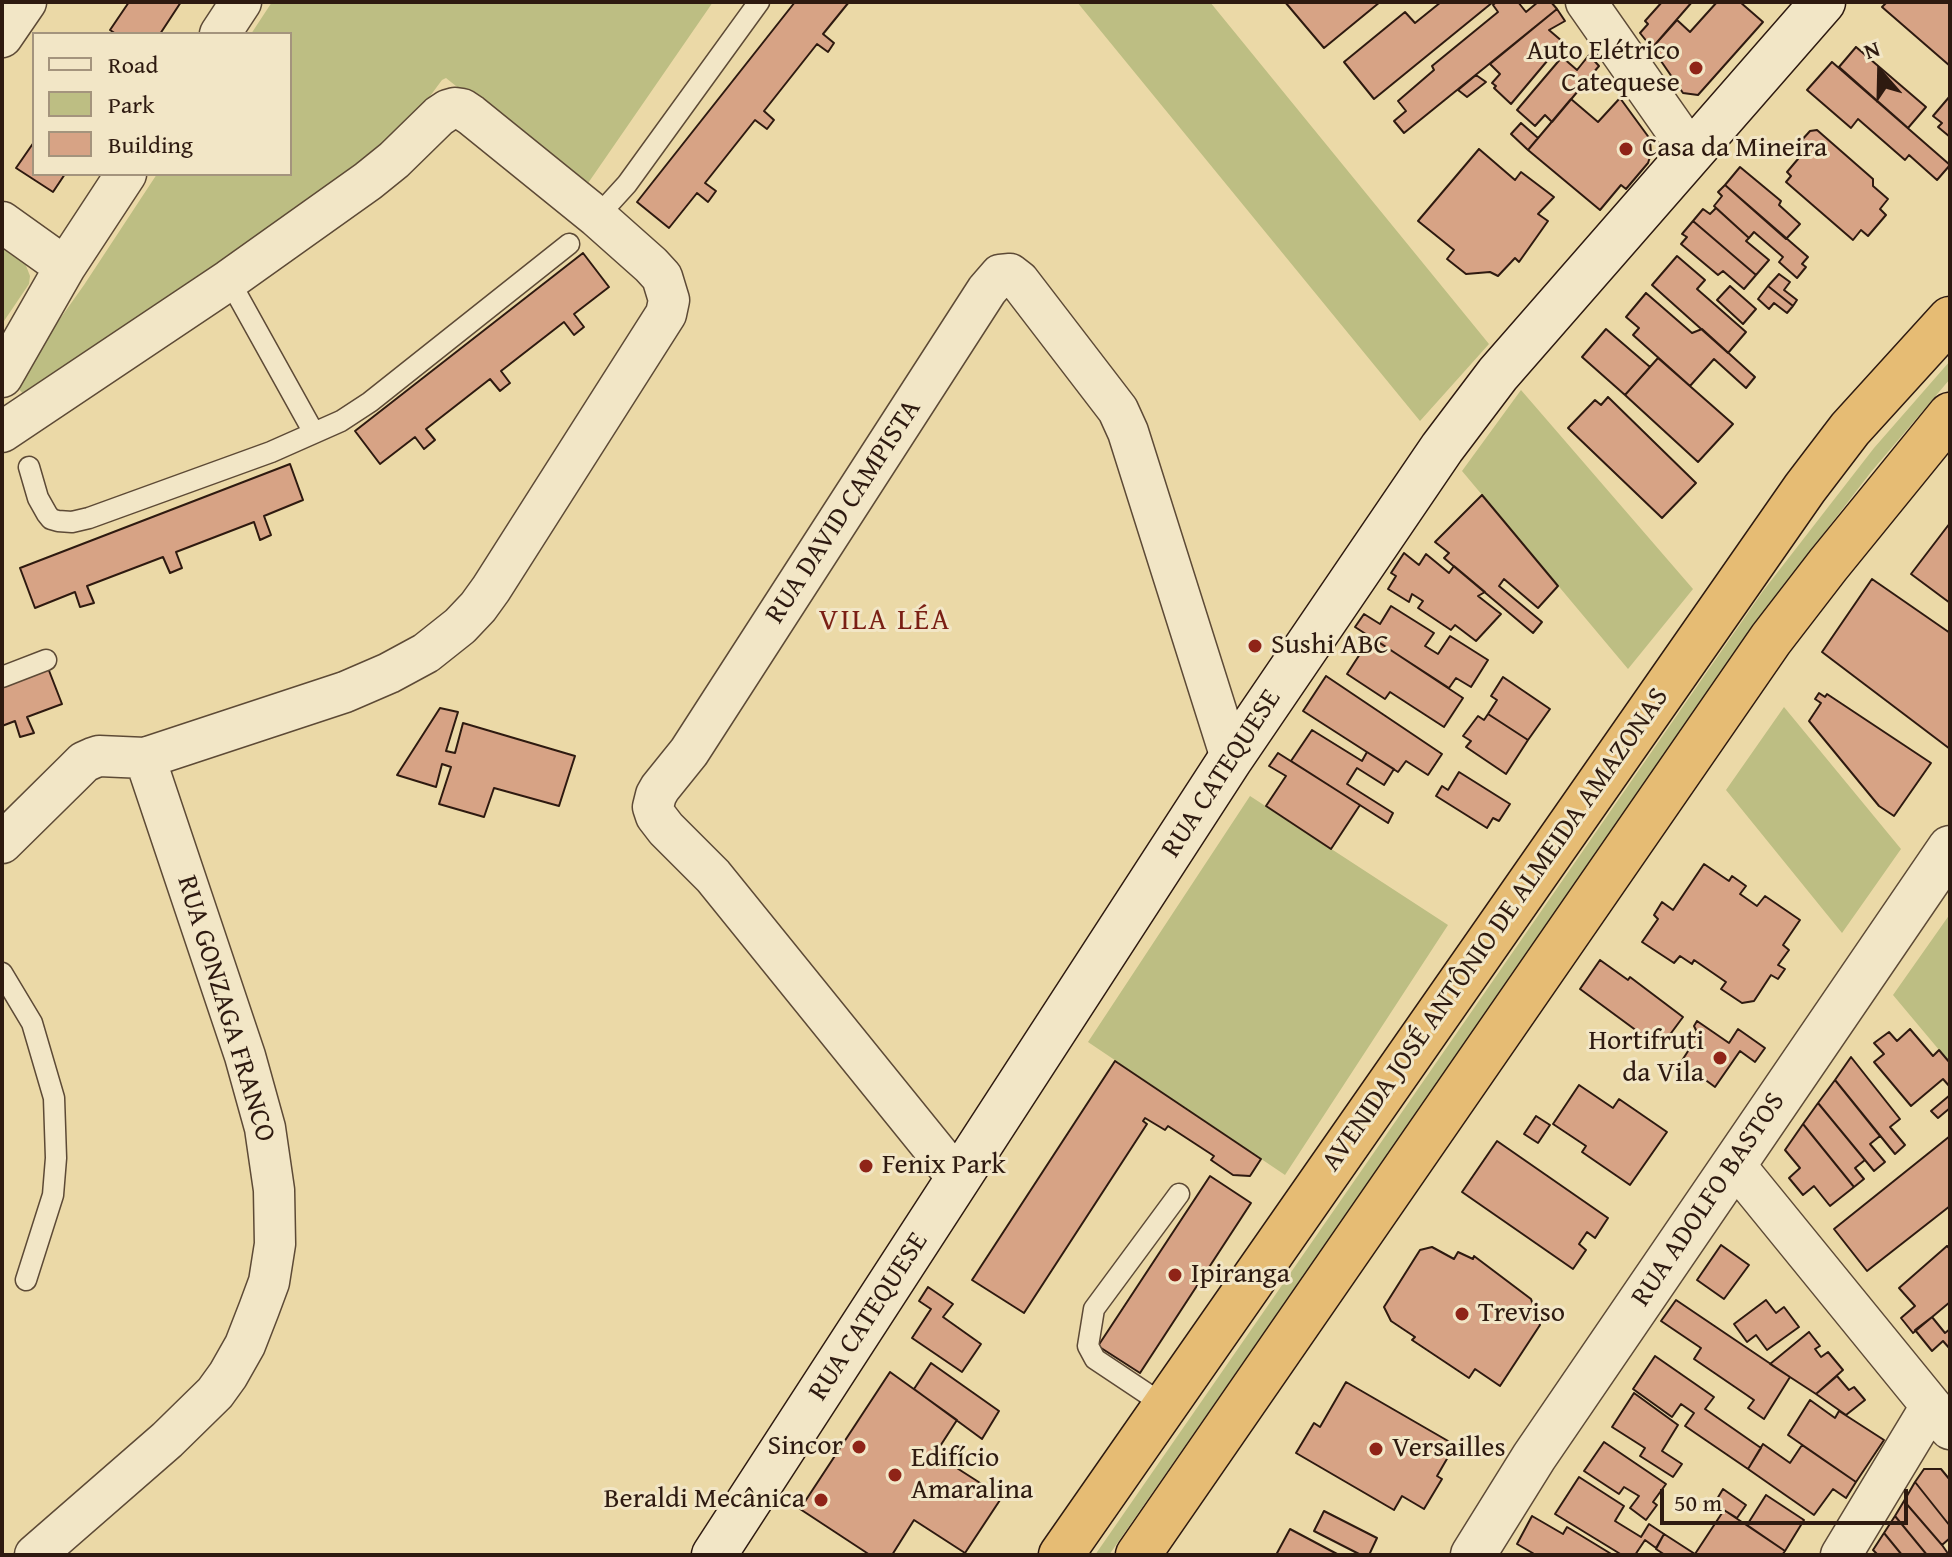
<!DOCTYPE html>
<meta charset="utf-8">
<style>
body{margin:0}
#map{position:relative;width:1952px;height:1557px;overflow:hidden;background:#ebd9a7;font-family:"Gentium Book Plus",serif}
canvas{display:block}
.frame{position:absolute;inset:0;border:4px solid #2e1a10;pointer-events:none}
.legend{position:absolute;left:32px;top:32px;width:260px;height:144px;box-sizing:border-box;background:#f2e6c6;border:2px solid #a4947d;margin:0;padding:10px 14px;list-style:none;font-size:24px;color:#2e1a10}
.legend li{display:flex;align-items:center;gap:16px;height:40px}
.legend b{width:40px;border:2px solid #a4947d}
.north{position:absolute;left:1840px;top:32px;width:80px;height:80px;-webkit-text-stroke:6px #f2e6c6;paint-order:stroke;rotate:340deg;font-size:22px;font-weight:700;line-height:32px;text-align:center;color:#2e1a10}
.north::after{content:'';display:block;margin:auto;width:28px;height:36px;background:#2e1a10;clip-path:polygon(50% 0,100% 100%,50% 72%,0 100%)}
.scale{position:absolute;left:1660px;top:1489px;width:248px;height:36px;box-sizing:border-box;border:4px solid #2e1a10;border-top:0;padding-left:10px;font-size:24px;line-height:28px;white-space:nowrap;color:#2e1a10;-webkit-text-stroke:6px #f2e6c6;paint-order:stroke}
</style>
<div id="map">
<canvas width="1952" height="1557"></canvas>
<div class="frame"></div>
<ul class="legend">
<li><b style="height:10px;background:#f2e6c6"></b>Road</li>
<li><b style="height:22px;background:#bdbe83"></b>Park</li>
<li><b style="height:22px;background:#d7a385"></b>Building</li>
</ul>
<div class="north">N</div>
<div class="scale">50 m</div>
</div>
<script>
const ctx = document.querySelector('canvas').getContext('2d');
ctx.lineJoin = 'round';
function fill(path, color) {
  ctx.fillStyle = color;
  ctx.fill(path, 'evenodd');
}
function shape(rows) {
  const path = new Path2D();
  for (const r of rows) {
    path.moveTo(r[0], r[1]);
    for (let i = 2; i < r.length; i += 2) path.lineTo(r[i], r[i + 1]);
  }
  return path;
}
function strokePath(path, color, width, dash) {
  ctx.strokeStyle = color;
  ctx.lineWidth = width;
  ctx.lineCap = dash ? 'butt' : 'round';
  ctx.setLineDash(dash || []);
  ctx.stroke(path);
}
function write(font, color, halo, rows, align = 'center') {
  ctx.font = font + ' "Gentium Book Plus",serif';
  ctx.lineWidth = 6;
  ctx.setLineDash([]);
  ctx.textBaseline = 'middle';
  ctx.strokeStyle = halo;
  ctx.fillStyle = color;
  for (const [text, x, y, turn = 0] of rows) {
    ctx.save();
    ctx.translate(x, y);
    ctx.rotate((+turn || 0) * Math.PI / 180);
    ctx.textAlign = isNaN(turn) ? turn : align;
    if (halo) ctx.strokeText(text, 0, 0);
    ctx.fillText(text, 0, 0);
    ctx.restore();
  }
}
fill(shape([
 [272,2,713,2,584,189,446,78,442,80,404,131,383,153,25,396,18,388,30,361,84,285,157,174,290,174,290,34,251,34],
 [1077,2,1210,2,1489,344,1420,421],
 [2,245,25,263,30,276,29,284,2,324],
 [1950,361,1950,379,1871,472,1784,585,1109,1555,1095,1555,1763,591,1874,448],
 [1521,390,1693,589,1628,669,1462,471],
 [1784,707,1901,849,1842,933,1726,790],
 [1250,796,1448,925,1285,1175,1088,1042],
 [1950,914,1950,1063,1893,995]
]), '#bdbe83');
const building = shape([
 [129,2,181,2,160,34,116,34,110,30,129,2],
 [795,2,849,2,823,34,834,43,828,52,817,44,764,111,774,120,767,129,755,120,705,183,716,191,708,202,697,193,669,228,637,202,795,2],
 [1285,2,1380,2,1324,48,1285,2],
 [1441,2,1493,2,1374,99,1344,62,1405,12,1415,23,1441,2],
 [1496,2,1518,2,1526,12,1538,2,1551,2,1557,9,1404,133,1394,121,1406,111,1398,101,1434,70,1432,66,1498,12,1493,5,1496,2],
 [1662,2,1692,2,1652,48,1640,33,1648,24,1645,21,1662,2],
 [1717,2,1740,2,1763,22,1698,95,1683,93,1652,48,1677,20,1690,32,1717,2],
 [1887,2,1947,2,1950,4,1950,66,1882,7,1887,2],
 [1557,9,1565,21,1549,30,1563,42,1511,104,1494,88,1496,86,1492,83,1500,74,1490,64,1557,9],
 [1856,47,1926,107,1908,128,1839,67,1856,47],
 [1589,55,1599,66,1552,122,1545,115,1535,126,1517,110,1562,57,1577,70,1589,55],
 [1832,62,1950,165,1937,180,1909,155,1905,160,1858,119,1851,128,1807,90,1832,62],
 [1476,75,1486,82,1467,97,1458,90,1476,75],
 [1950,96,1950,137,1938,127,1942,123,1933,116,1950,96],
 [1620,98,1650,139,1651,154,1648,163,1626,189,1621,185,1600,210,1528,150,1571,99,1598,122,1620,98],
 [1521,123,1538,138,1528,150,1511,134,1521,123],
 [1817,130,1873,179,1873,186,1888,199,1880,209,1886,215,1868,236,1861,230,1853,240,1786,182,1791,176,1787,172,1798,159,1791,152,1810,131,1817,130],
 [34,142,34,174,65,174,53,192,16,168,34,142],
 [1479,149,1515,180,1521,172,1554,197,1538,214,1548,221,1519,262,1515,258,1498,276,1490,272,1466,274,1447,259,1454,250,1418,221,1479,149],
 [1740,167,1781,201,1779,205,1800,224,1786,239,1725,185,1740,167],
 [1725,185,1808,257,1802,264,1806,267,1797,278,1779,262,1783,257,1754,232,1749,238,1714,206,1722,196,1718,192,1725,185],
 [1716,208,1749,238,1746,241,1769,260,1756,275,1693,221,1703,209,1710,214,1716,208],
 [1693,221,1756,275,1744,289,1723,271,1718,275,1681,244,1687,237,1682,234,1693,221],
 [583,253,609,287,574,314,584,327,574,335,564,322,501,371,510,383,500,391,490,379,426,429,435,440,424,449,415,437,380,464,355,431,583,253],
 [1677,256,1705,280,1697,289,1746,332,1728,353,1652,285,1677,256],
 [1779,274,1790,282,1784,290,1797,300,1793,306,1768,286,1779,274],
 [1730,286,1756,309,1743,324,1717,300,1730,286],
 [1768,286,1793,306,1787,313,1774,303,1769,309,1758,299,1768,286],
 [1646,293,1692,333,1702,329,1755,377,1746,388,1714,359,1690,386,1633,335,1639,328,1626,317,1646,293],
 [1606,329,1650,367,1625,395,1582,357,1606,329],
 [1658,358,1733,424,1698,462,1625,395,1658,358],
 [1608,397,1696,483,1662,518,1568,428,1595,400,1601,405,1608,397],
 [290,464,303,500,264,516,271,535,260,540,254,522,176,552,182,568,170,573,163,557,87,586,94,603,80,607,75,592,35,608,20,568,290,464],
 [1482,495,1558,586,1538,608,1504,579,1499,586,1542,622,1533,633,1444,558,1449,553,1435,542,1482,495],
 [1950,523,1950,603,1911,574,1950,523],
 [1404,553,1419,565,1426,554,1449,573,1454,566,1485,592,1478,596,1501,614,1476,641,1455,625,1451,630,1418,608,1423,601,1412,594,1409,602,1388,589,1396,576,1391,573,1404,553],
 [1872,579,1950,633,1950,749,1822,652,1872,579],
 [1391,606,1434,633,1425,646,1438,654,1450,636,1488,660,1471,687,1456,678,1449,688,1355,627,1364,614,1380,624,1391,606],
 [1371,637,1463,698,1444,727,1390,692,1385,699,1347,674,1371,637],
 [48,668,62,704,27,717,34,733,20,737,15,721,2,726,2,685,48,668],
 [1326,676,1442,754,1428,775,1406,761,1398,772,1303,711,1326,676],
 [1503,677,1550,709,1528,740,1488,714,1497,700,1491,696,1503,677],
 [1819,693,1825,697,1827,694,1931,763,1894,816,1879,806,1809,721,1821,703,1815,699,1819,693],
 [440,708,458,712,446,751,455,753,463,723,575,756,559,806,494,788,484,817,439,804,451,767,442,764,436,787,397,775,440,708],
 [1488,714,1528,740,1506,774,1466,747,1471,741,1463,736,1478,716,1484,720,1488,714],
 [1312,730,1362,761,1367,752,1394,769,1384,785,1357,768,1347,784,1393,813,1388,823,1291,761,1312,730],
 [1278,753,1360,805,1331,849,1266,806,1286,776,1269,766,1278,753],
 [1459,772,1510,804,1499,821,1493,818,1487,828,1436,796,1442,786,1448,790,1459,772],
 [1704,864,1729,881,1732,876,1746,886,1740,894,1757,906,1765,896,1800,920,1783,945,1789,950,1778,965,1785,969,1778,979,1771,975,1754,1001,1742,1003,1721,989,1726,982,1694,960,1692,964,1680,956,1674,963,1642,942,1658,919,1654,915,1662,902,1673,910,1704,864],
 [1600,960,1628,980,1630,977,1683,1017,1660,1048,1580,989,1600,960],
 [1697,1021,1729,1043,1738,1029,1765,1048,1755,1062,1740,1051,1715,1087,1681,1062,1692,1045,1689,1043,1697,1032,1694,1026,1697,1021],
 [1910,1029,1933,1056,1939,1050,1950,1063,1950,1087,1943,1079,1911,1106,1874,1062,1884,1054,1874,1043,1889,1032,1897,1041,1910,1029],
 [1851,1057,1900,1119,1890,1127,1905,1145,1895,1154,1835,1080,1851,1057],
 [1115,1061,1261,1159,1250,1176,1233,1175,1211,1160,1214,1156,1168,1126,1165,1130,1145,1118,1143,1121,1147,1124,1024,1313,972,1280,1115,1061],
 [1835,1080,1880,1136,1870,1144,1885,1162,1874,1171,1818,1103,1835,1080],
 [1579,1085,1613,1108,1619,1099,1667,1132,1630,1185,1582,1152,1586,1146,1553,1124,1579,1085],
 [1950,1095,1950,1108,1938,1118,1931,1111,1950,1095],
 [1818,1103,1865,1160,1855,1168,1864,1179,1854,1187,1803,1124,1818,1103],
 [1536,1116,1550,1125,1538,1143,1524,1134,1536,1116],
 [1803,1124,1854,1187,1830,1206,1814,1186,1803,1195,1789,1178,1800,1168,1785,1150,1803,1124],
 [1950,1136,1950,1206,1867,1271,1834,1229,1950,1136],
 [1497,1141,1608,1218,1595,1238,1587,1232,1579,1244,1586,1250,1573,1269,1462,1192,1497,1141],
 [1210,1176,1251,1203,1140,1373,1098,1346,1210,1176],
 [1721,1245,1749,1265,1724,1299,1697,1280,1721,1245],
 [1947,1246,1950,1249,1950,1302,1913,1333,1901,1318,1915,1306,1899,1288,1947,1246],
 [1432,1247,1454,1259,1458,1252,1473,1259,1474,1256,1531,1299,1540,1325,1500,1386,1475,1369,1469,1378,1412,1340,1415,1337,1391,1321,1384,1307,1420,1250,1432,1247],
 [928,1287,953,1304,943,1317,981,1344,962,1372,912,1338,931,1309,919,1301,928,1287],
 [1676,1300,1790,1377,1764,1419,1748,1408,1754,1400,1694,1359,1701,1348,1661,1321,1676,1300],
 [1766,1300,1776,1313,1784,1307,1799,1327,1767,1350,1756,1335,1747,1342,1734,1324,1766,1300],
 [1932,1317,1945,1333,1950,1329,1950,1349,1943,1341,1932,1351,1915,1330,1932,1317],
 [1809,1332,1820,1346,1815,1349,1821,1357,1828,1352,1843,1370,1816,1394,1770,1364,1809,1332],
 [1655,1356,1714,1397,1705,1409,1761,1448,1748,1469,1685,1426,1694,1413,1681,1404,1672,1417,1633,1389,1655,1356],
 [931,1363,999,1411,982,1439,914,1389,931,1363],
 [890,1372,957,1420,935,1454,1002,1497,965,1553,914,1520,892,1555,870,1555,800,1509,890,1372],
 [1837,1376,1849,1390,1854,1387,1865,1400,1846,1415,1816,1394,1837,1376],
 [1346,1382,1455,1445,1437,1476,1442,1479,1424,1509,1402,1496,1394,1510,1296,1453,1314,1423,1320,1427,1346,1382],
 [1634,1393,1678,1425,1662,1451,1682,1464,1673,1477,1640,1456,1645,1448,1612,1427,1634,1393],
 [1810,1400,1835,1418,1839,1411,1884,1440,1856,1482,1788,1435,1810,1400],
 [1604,1442,1666,1484,1653,1502,1657,1505,1646,1520,1630,1508,1639,1496,1624,1487,1619,1494,1584,1471,1604,1442],
 [1763,1444,1790,1463,1802,1445,1856,1482,1846,1498,1833,1489,1814,1515,1748,1469,1763,1444],
 [1924,1469,1941,1469,1950,1480,1950,1526,1915,1482,1924,1469],
 [1579,1477,1624,1506,1615,1521,1641,1537,1649,1524,1664,1534,1656,1548,1645,1540,1635,1555,1622,1555,1555,1514,1579,1477],
 [1915,1482,1950,1526,1950,1538,1942,1545,1904,1501,1915,1482],
 [1723,1489,1746,1505,1737,1518,1714,1504,1723,1489],
 [1766,1495,1804,1520,1785,1551,1747,1525,1766,1495],
 [1904,1501,1942,1545,1949,1555,1927,1555,1895,1516,1904,1501],
 [1724,1510,1785,1551,1782,1555,1695,1554,1724,1510],
 [1324,1511,1377,1538,1369,1555,1361,1555,1314,1531,1324,1511],
 [1532,1516,1563,1534,1567,1527,1613,1555,1536,1555,1517,1544,1532,1516],
 [1895,1516,1927,1555,1902,1555,1884,1533,1895,1516],
 [1290,1529,1339,1555,1276,1555,1290,1529],
 [1884,1533,1902,1555,1878,1555,1873,1550,1884,1533],
 [1664,1534,1695,1554,1696,1555,1665,1555,1656,1549,1664,1534]
]);
fill(building, '#d7a385');
strokePath(building, '#2e1a10', 2);
const service = shape([
 [597,217,627,184,759,2],
 [229,280,314,433],
 [29,467,38,498,47,514,51,519,58,521,72,522,89,518,271,452,341,421,370,402,569,244],
 [2,677,46,660],
 [2,973,32,1023,54,1098,56,1158,53,1195,26,1280],
 [1164,1405,1095,1359,1088,1346,1094,1309,1179,1194]
]);
const minor = shape([
 [1586,2,1691,152],
 [220,34,241,2],
 [2,37,26,2],
 [2,222,65,267],
 [2,377,65,267,126,174],
 [2,432,229,280,368,181,394,160,439,116,448,110,455,108,462,109,471,115,597,217,651,265,662,277,669,300,666,314,491,589,478,607,460,626,426,653,389,673,345,692,145,758,99,756,93,758,84,762,75,771,2,843],
 [1734,1164,1950,1429],
 [959,1180,713,876,666,829,656,816,653,807,656,795,660,788,689,752,987,290,1000,275,1010,274,1019,281,1118,410,1128,432,1231,758],
 [35,1555,167,1440,215,1393,228,1375,245,1345,259,1309,269,1282,275,1244,274,1190,265,1128,245,1056,145,758],
 [1841,1555,1931,1406]
]);
const tertiary = shape([
 [1473,1555,1534,1457,1950,848]
]);
const secondary = shape([
 [714,1555,1231,758,1442,448,1498,374,1823,2]
]);
const trunk = shape([
 [1061,1555,1805,488,1850,429,1950,319],
 [1138,1555,1771,639,1828,565,1950,415]
]);
strokePath(service, '#5d4a36', 23);
strokePath(minor, '#5d4a36', 43);
strokePath(tertiary, '#5d4a36', 47);
strokePath(secondary, '#2e1a10', 47);
strokePath(trunk, '#2e1a10', 47);
strokePath(service, '#f2e6c6', 20);
strokePath(minor, '#f2e6c6', 40);
strokePath(tertiary, '#f2e6c6', 44);
strokePath(secondary, '#f2e6c6', 44);
strokePath(trunk, '#e6bc74', 44);
for (const [x, y, r, color] of [
 [1696,68,8,"#8f2418"],
 [1626,149,8,"#8f2418"],
 [1255,646,8,"#8f2418"],
 [1720,1058,8,"#8f2418"],
 [866,1166,8,"#8f2418"],
 [1175,1275,8,"#8f2418"],
 [1462,1314,8,"#8f2418"],
 [859,1447,8,"#8f2418"],
 [1376,1449,8,"#8f2418"],
 [895,1475,8,"#8f2418"],
 [821,1500,8,"#8f2418"]
]) {
  const dot = new Path2D();
  dot.arc(x, y, r, 0, 2 * Math.PI);
  ctx.fillStyle = color;
  ctx.fill(dot);
  strokePath(dot, '#f2e6c6', 3);
}
write('28px', '#2e1a10', '#f2e6c6', [
 ["Auto Elétrico",1680,52,"right"],
 ["Catequese",1680,84,"right"],
 ["Casa da Mineira",1642,149],
 ["Sushi ABC",1271,646],
 ["Hortifruti",1704,1042,"right"],
 ["da Vila",1704,1074,"right"],
 ["Fenix Park",882,1166],
 ["Ipiranga",1191,1275],
 ["Treviso",1478,1314],
 ["Sincor",843,1447,"right"],
 ["Versailles",1392,1449],
 ["Edifício",911,1459],
 ["Amaralina",911,1491],
 ["Beraldi Mecânica",805,1500,"right"]
], 'left');
write('28px', '#2e1a10', '#f2e6c6', [
 ["RUA DAVID CAMPISTA",844,512,-57],
 ["RUA CATEQUESE",1222,774,-57],
 ["AVENIDA JOSÉ ANTÔNIO DE ALMEIDA AMAZONAS",1496,930,-55],
 ["RUA GONZAGA FRANCO",225,1009,73],
 ["RUA ADOLFO BASTOS",1709,1200,-56],
 ["RUA CATEQUESE",869,1317,-57]
]);
ctx.letterSpacing = '2px';
write('30px', '#7a1f14', '#f2e6c6', [
 ["VILA LÉA",885,621]
]);
ctx.letterSpacing = '0px';
</script>
